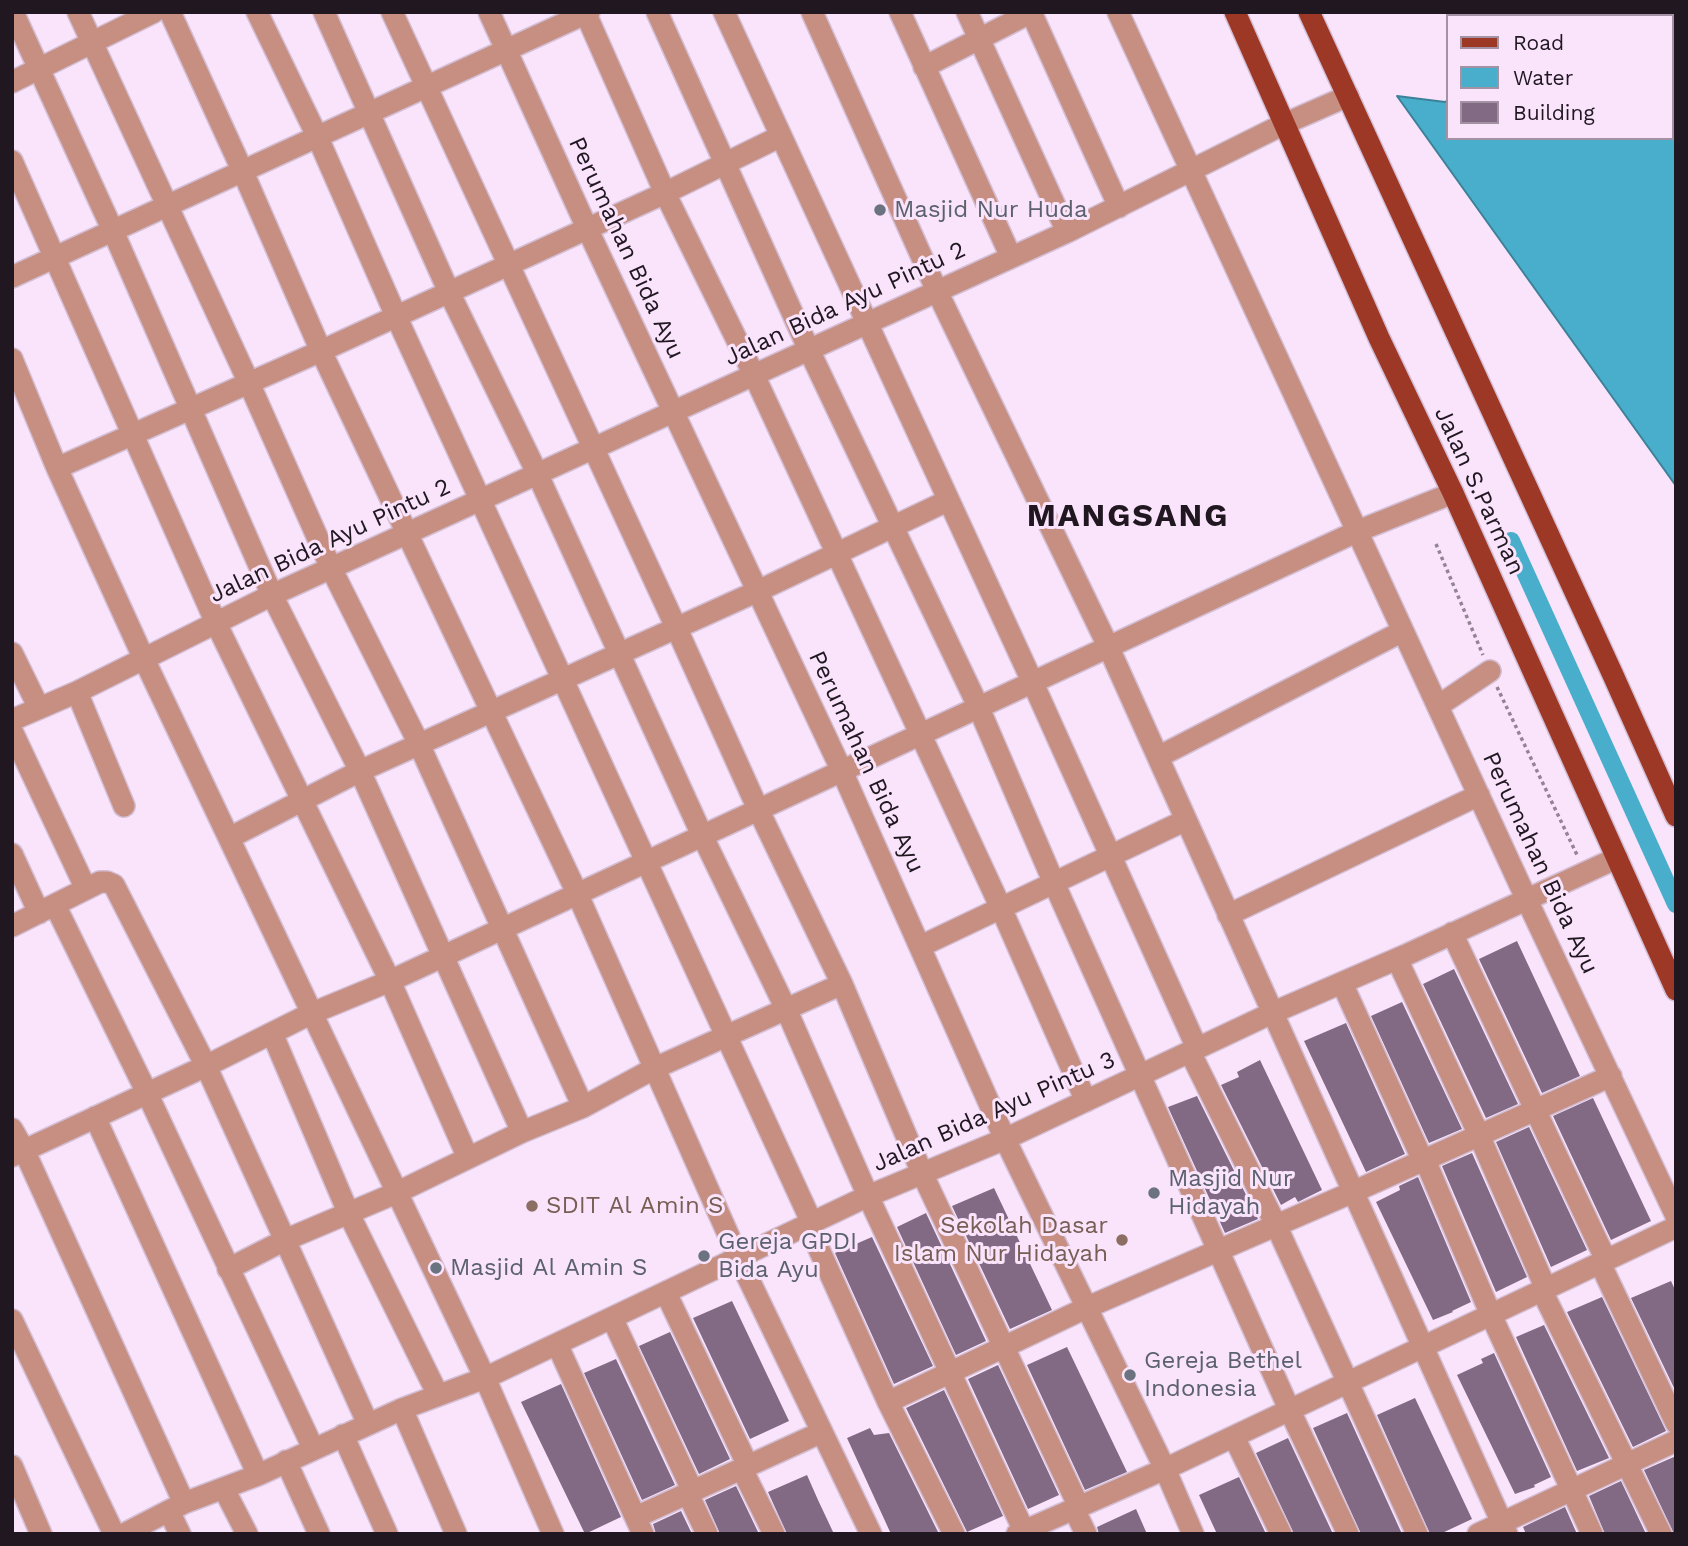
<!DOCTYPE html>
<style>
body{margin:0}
#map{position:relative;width:1688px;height:1546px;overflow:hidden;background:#fae4fc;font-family:"Work Sans",sans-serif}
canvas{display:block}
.frame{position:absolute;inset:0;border:14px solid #201721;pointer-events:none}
.legend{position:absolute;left:1446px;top:14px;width:228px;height:126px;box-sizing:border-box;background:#fae4fc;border:2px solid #a392a4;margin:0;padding:9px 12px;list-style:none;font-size:21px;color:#201721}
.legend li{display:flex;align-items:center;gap:14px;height:35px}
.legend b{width:35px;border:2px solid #a392a4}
</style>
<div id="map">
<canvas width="1688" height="1546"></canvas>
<div class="frame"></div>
<ul class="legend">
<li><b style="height:9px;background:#9d3827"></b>Road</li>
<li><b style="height:19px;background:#48aecb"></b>Water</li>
<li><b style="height:19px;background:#826a84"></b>Building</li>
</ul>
</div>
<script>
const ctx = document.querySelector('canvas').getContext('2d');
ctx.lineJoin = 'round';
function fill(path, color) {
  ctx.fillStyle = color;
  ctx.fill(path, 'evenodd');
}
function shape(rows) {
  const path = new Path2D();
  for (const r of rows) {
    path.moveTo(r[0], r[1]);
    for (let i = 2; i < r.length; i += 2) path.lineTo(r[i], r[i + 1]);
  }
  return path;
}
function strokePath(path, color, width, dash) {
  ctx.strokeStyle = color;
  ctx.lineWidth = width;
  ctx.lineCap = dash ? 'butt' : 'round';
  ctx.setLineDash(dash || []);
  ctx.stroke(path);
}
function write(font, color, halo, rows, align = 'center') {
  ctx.font = font + ' "Work Sans",sans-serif';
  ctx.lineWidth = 6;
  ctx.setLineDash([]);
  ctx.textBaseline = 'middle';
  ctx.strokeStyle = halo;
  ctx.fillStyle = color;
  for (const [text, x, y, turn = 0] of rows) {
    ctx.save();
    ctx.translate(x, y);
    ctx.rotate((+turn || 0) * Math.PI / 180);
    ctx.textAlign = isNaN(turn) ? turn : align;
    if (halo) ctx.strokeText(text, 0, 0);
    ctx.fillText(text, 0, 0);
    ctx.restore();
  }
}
const water = shape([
 [1562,12,1676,12,1676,486,1397,96,1445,102,1448,100,1448,138,1672,138,1672,16,1561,16,1562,12]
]);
fill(water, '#48aecb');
strokePath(water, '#3c8198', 2);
strokePath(shape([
 [1511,541,1676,904]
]), '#48aecb', 18);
fill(shape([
 [1517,941,1580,1076,1542,1093,1479,959],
 [1454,969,1518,1104,1486,1118,1423,984],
 [1402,1002,1462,1129,1429,1143,1371,1016],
 [1346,1023,1405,1154,1366,1172,1304,1041],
 [1260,1060,1322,1190,1298,1202,1295,1197,1281,1205,1221,1085,1239,1077,1237,1072],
 [1197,1096,1258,1219,1225,1233,1168,1107],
 [1593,1098,1651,1221,1611,1240,1553,1116],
 [1529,1127,1587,1250,1551,1267,1496,1142],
 [1472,1153,1527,1277,1496,1292,1442,1166],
 [1418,1177,1471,1302,1452,1311,1453,1312,1433,1320,1376,1202,1400,1190,1399,1186],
 [994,1188,1052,1310,1010,1329,952,1206],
 [926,1213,986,1341,956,1355,897,1227],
 [872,1237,933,1366,894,1384,835,1253],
 [1671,1281,1676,1292,1676,1392,1631,1298],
 [1602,1297,1666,1431,1633,1447,1567,1312],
 [732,1301,789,1421,750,1439,693,1318],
 [1544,1325,1609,1458,1577,1471,1516,1337],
 [670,1332,730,1459,699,1474,639,1346],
 [1067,1347,1127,1472,1085,1490,1027,1365],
 [1494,1353,1551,1477,1534,1485,1535,1487,1515,1494,1457,1375,1483,1363,1481,1359],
 [616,1359,675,1485,642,1500,584,1373],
 [998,1365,1059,1495,1028,1509,968,1379],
 [561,1384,621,1517,585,1534,521,1402],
 [944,1390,1003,1516,967,1532,906,1408],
 [1415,1398,1472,1519,1440,1534,1430,1534,1377,1415],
 [1347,1413,1402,1534,1361,1534,1313,1428],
 [870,1428,874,1435,889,1433,939,1534,891,1534,847,1438],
 [1288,1438,1333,1534,1294,1534,1256,1453],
 [1676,1456,1676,1534,1674,1534,1644,1470],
 [807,1475,818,1500,834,1534,787,1534,768,1492],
 [1239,1477,1266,1534,1217,1534,1199,1495],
 [1621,1481,1646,1534,1605,1534,1589,1496],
 [736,1486,759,1534,720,1534,705,1500],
 [1565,1507,1577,1534,1526,1534,1523,1527],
 [1136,1509,1147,1534,1099,1534,1097,1527],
 [681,1511,692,1534,656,1534,653,1524]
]), '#826a84');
const minor = shape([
 [13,12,113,231,272,595,360,771,522,1132],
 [78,12,249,383,331,568,419,744,583,1107],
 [170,12,243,172,321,351,577,893,739,1259,871,1534],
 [257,12,318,138,396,316,812,1223],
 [324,12,449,292,537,473,702,835,787,1011,868,1196,1024,1531],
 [392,12,676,627,758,809,842,984,922,1173,1079,1507],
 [489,12,587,228,841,769,1005,1139,1165,1469,1193,1534],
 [585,12,665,193,754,375,1001,908,1086,1101],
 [657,12,809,350,978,706,1054,883,1290,1411,1348,1534],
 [724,12,1032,681,1197,1048],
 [812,12,937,291,1108,646,1507,1534],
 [900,12,1011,257],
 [967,12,1067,232],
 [1031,12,1119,207],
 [1118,12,1526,898,1676,1216],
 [924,67,1032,12],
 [12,82,154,12],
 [12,161,216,623,390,981,468,1158],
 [12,277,589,12],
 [12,359,57,468,144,659,485,1378,553,1534],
 [57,468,321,351,665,193,779,137],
 [12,653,39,708],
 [77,692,124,806],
 [1438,706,1490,671],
 [12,720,77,692,272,595,1067,232,1284,124,1348,96],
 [12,731,86,889],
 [1158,757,1403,631],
 [229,838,360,771,758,591,947,501],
 [12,854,39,913],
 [55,905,147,1093,313,1448],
 [1228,915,1479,795],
 [12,926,100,882,107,882,114,885,206,1066,285,1240,228,1269],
 [1452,933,1606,1260],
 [921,946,1186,820],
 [1397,959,1479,1135,1546,1289],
 [1342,983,1423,1161],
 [272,1033,348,1212,438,1395],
 [1190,1052,1276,1225,1417,1534],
 [95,1117,258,1475],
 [12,1129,24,1150,184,1503],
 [12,1156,206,1066,310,1014,390,981,1358,531,1453,493],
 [1425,1160,1491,1315,1592,1534],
 [808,1225,888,1402,954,1534],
 [1600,1263,1676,1423],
 [1542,1291,1661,1534],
 [666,1293,748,1466],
 [612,1318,693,1492],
 [12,1320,114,1534],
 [557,1344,643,1534],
 [888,1402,1088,1307,1353,1192,1611,1076],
 [402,1409,456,1534],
 [368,1424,285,1240,396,1193,522,1132,583,1107,655,1068,842,984],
 [343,1435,387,1534],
 [1234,1437,1281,1534],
 [286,1461,319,1534],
 [12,1466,41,1534],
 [742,1469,774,1534],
 [224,1489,247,1534],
 [688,1494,707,1534],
 [1074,1509,1086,1534],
 [169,1511,180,1534],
 [636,1517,822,1432],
 [124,1534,184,1503,258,1475,402,1409,485,1378,868,1196,1005,1139,1272,1013,1406,955,1617,858],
 [1017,1534,1165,1469,1676,1227],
 [1478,1534,1676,1441]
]);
const major = shape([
 [1235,12,1379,338,1453,493,1676,990],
 [1309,12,1613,675,1676,816]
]);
strokePath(minor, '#d3bfd5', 24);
strokePath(major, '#d3bfd5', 24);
strokePath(shape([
 [1436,544,1483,655],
 [1497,687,1578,857]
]), '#938394', 3.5, [3.5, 3.5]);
strokePath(minor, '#c78e82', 21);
strokePath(major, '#9d3827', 21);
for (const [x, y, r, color] of [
 [880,210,7,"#6b7280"],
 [1154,1193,7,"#6b7280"],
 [532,1206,7,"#8d6e63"],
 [1122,1240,7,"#8d6e63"],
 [704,1256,7,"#6b7280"],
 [436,1268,7,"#6b7280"],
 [1130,1375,7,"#6b7280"]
]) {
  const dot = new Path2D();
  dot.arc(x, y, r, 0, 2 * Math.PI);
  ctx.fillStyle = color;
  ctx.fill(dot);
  strokePath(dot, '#fae4fc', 2.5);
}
write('24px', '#5b616d', '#fae4fc', [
 ["Masjid Nur Huda",894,210],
 ["Masjid Nur",1168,1179],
 ["Hidayah",1168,1207],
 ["Gereja GPDI",718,1242],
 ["Bida Ayu",718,1270],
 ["Masjid Al Amin S",450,1268],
 ["Gereja Bethel",1144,1361],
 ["Indonesia",1144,1389]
], 'left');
write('24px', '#201721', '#fae4fc', [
 ["Perumahan Bida Ayu",626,248,65],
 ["Jalan Bida Ayu Pintu 2",845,304,-25],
 ["Jalan S.Parman",1479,491,65],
 ["Jalan Bida Ayu Pintu 2",330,541,-25],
 ["Perumahan Bida Ayu",866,762,65],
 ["Perumahan Bida Ayu",1540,863,65],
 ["Jalan Bida Ayu Pintu 3",994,1112,-24]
]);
write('24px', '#785e54', '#fae4fc', [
 ["SDIT Al Amin S",546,1206],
 ["Sekolah Dasar",1108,1226,"right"],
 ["Islam Nur Hidayah",1108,1254,"right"]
], 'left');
ctx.letterSpacing = '2px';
write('bold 32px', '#201721', '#fae4fc', [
 ["MANGSANG",1128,517]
]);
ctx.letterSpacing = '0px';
</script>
